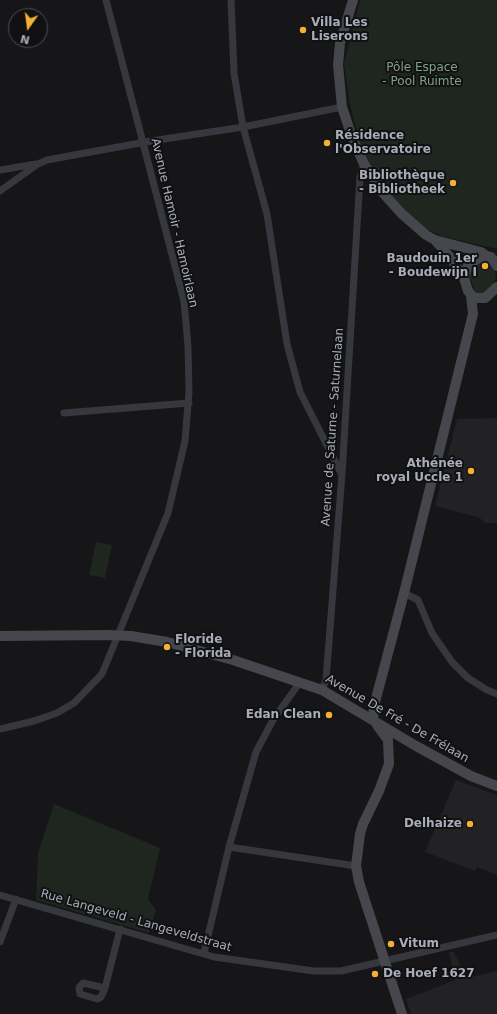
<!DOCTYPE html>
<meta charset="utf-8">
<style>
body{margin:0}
#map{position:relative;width:497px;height:1014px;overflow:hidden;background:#161618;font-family:"DejaVu Sans",sans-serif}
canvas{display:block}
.north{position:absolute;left:8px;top:8px;width:40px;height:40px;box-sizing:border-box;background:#111113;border:1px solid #4d4f55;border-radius:50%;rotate:194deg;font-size:11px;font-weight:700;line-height:16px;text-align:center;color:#a8adb8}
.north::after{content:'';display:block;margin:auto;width:14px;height:18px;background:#f2b134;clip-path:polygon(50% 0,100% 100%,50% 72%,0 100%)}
</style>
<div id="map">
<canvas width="497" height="1014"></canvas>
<div class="north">N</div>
</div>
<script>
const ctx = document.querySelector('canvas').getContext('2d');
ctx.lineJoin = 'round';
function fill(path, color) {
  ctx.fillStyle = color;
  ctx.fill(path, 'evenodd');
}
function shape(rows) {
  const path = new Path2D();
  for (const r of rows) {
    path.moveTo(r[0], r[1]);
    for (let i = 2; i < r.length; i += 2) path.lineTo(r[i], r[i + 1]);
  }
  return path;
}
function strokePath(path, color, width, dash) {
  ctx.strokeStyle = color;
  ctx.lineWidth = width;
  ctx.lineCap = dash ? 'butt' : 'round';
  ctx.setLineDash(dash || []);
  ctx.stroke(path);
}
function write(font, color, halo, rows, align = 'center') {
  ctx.font = font + ' "DejaVu Sans",sans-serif';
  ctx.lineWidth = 4;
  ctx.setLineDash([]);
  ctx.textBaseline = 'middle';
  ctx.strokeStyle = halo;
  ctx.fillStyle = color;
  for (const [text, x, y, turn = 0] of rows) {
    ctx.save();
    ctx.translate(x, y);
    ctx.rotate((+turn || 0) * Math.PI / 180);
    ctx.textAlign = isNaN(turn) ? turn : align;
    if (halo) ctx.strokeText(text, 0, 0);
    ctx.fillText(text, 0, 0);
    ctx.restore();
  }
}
fill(shape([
 [497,418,497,523,485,523,480,518,435,506,457,419],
 [456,780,497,795,497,875,477,867,475,871,425,852],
 [449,952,454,952,466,978,497,971,497,1014,411,1014,406,999,455,980]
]), '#222225');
fill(shape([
 [360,0,497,0,497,249,442,236,426,229,400,208,374,173,361,146,350,105,344,64],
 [485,261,491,264,495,269,496,278,493,284,483,294,476,294,469,276,471,267,477,262],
 [96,542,112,545,105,578,89,575],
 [54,804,160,848,148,899,156,910,149,933,36,900,38,853]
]), '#1e261f');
strokePath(shape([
 [231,0,234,73,243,127,267,214,287,344,300,392,341,473],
 [0,170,36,164],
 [0,191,38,164,47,160,151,141,243,127,342,107],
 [64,413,189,403],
 [404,593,418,600,432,633,452,662,468,678,487,690,497,694],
 [322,690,326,680,342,474,360,177,364,164],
 [0,729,34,721,57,713,74,703,102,674,168,513,185,441,189,392,188,346,184,301,106,0],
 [229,847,356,866],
 [0,895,214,957,314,971,341,971,497,935],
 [0,942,16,899],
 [204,953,229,847,256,752,273,720,300,682],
 [83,983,105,988,101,997,97,999,80,994,79,988,83,983],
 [105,988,120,929]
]), '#37383d', 7);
strokePath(shape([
 [353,0,340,43,338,65,342,107,352,137,364,164,383,193,401,213,426,235,435,240,481,252,486,256],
 [435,240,450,257,464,278],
 [497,266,491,257,486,256,480,257,468,265,464,278,468,291,474,298,485,298,497,287],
 [0,636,108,635,131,636,167,642,233,660,322,690,416,746,471,776,497,786],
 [373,720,374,706,404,593,473,314,471,296],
 [377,725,388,740,389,764,379,791,363,824,360,834,356,866,359,882,402,1014]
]), '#45474d', 10);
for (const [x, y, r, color] of [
 [303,30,4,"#f2b134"],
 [327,143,4,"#f2b134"],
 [453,183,4,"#f2b134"],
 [485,266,4,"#f2b134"],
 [471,471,4,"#f2b134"],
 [167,647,4,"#f2b134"],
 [329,715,4,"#f2b134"],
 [470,824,4,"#f2b134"],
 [391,944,4,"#f2b134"],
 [375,974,4,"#f2b134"]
]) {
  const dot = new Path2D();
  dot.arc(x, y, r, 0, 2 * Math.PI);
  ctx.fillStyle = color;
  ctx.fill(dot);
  strokePath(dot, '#111113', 1.5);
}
write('bold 12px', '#a8adb8', '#111113', [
 ["Villa Les",311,23],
 ["Liserons",311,37],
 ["Résidence",335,136],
 ["l'Observatoire",335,150],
 ["Bibliothèque",445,176,"right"],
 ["- Bibliotheek",445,190,"right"],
 ["Baudouin 1er",477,259,"right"],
 ["- Boudewijn Ⅰ",477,273,"right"],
 ["Athénée",463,464,"right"],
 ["royal Uccle 1",463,478,"right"],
 ["Floride",175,640],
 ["- Florida",175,654],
 ["Edan Clean",321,715,"right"],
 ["Delhaize",462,824,"right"],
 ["Vitum",399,944],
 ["De Hoef 1627",383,974]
], 'left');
write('12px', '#7fa381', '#111113', [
 ["Pôle Espace",422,68],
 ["- Pool Ruimte",422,82]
]);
write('12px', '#a8adb8', '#111113', [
 ["Avenue Hamoir - Hamoirlaan",174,223,77],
 ["Avenue de Saturne - Saturnelaan",333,427,-86],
 ["Avenue De Fré - De Frélaan",397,719,30],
 ["Rue Langeveld - Langeveldstraat",136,921,16]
]);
</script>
